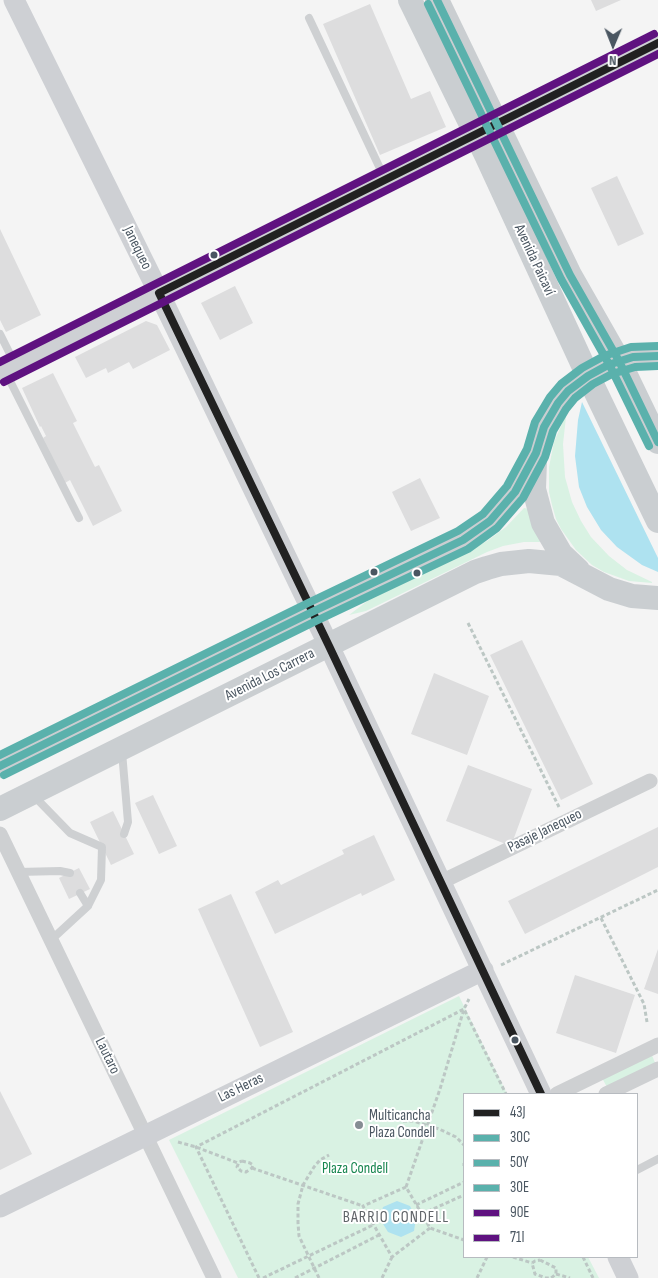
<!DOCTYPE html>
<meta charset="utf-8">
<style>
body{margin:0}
#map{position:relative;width:658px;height:1278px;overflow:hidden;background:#f4f4f4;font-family:"Sofia Sans Condensed",sans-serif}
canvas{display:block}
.legend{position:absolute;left:463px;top:1093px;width:175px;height:165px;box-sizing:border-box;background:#fff;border:1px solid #b7bbc0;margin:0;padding:6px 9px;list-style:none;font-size:15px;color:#4a5661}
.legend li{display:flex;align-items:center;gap:10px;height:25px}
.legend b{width:25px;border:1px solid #b7bbc0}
.north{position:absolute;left:588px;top:20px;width:50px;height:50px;-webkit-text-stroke:4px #fff;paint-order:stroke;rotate:181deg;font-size:14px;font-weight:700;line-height:20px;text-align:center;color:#4a5661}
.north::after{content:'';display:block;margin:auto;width:18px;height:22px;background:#4a5661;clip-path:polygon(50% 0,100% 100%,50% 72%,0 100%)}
</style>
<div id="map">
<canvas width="658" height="1278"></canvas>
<ul class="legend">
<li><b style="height:6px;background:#212121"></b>43J</li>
<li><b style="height:6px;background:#5ab1ac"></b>30C</li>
<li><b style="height:6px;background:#5ab1ac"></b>50Y</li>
<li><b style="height:6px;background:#5ab1ac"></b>30E</li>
<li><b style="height:6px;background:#5f1280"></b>90E</li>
<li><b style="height:6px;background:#5f1280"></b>71I</li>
</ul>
<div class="north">N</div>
</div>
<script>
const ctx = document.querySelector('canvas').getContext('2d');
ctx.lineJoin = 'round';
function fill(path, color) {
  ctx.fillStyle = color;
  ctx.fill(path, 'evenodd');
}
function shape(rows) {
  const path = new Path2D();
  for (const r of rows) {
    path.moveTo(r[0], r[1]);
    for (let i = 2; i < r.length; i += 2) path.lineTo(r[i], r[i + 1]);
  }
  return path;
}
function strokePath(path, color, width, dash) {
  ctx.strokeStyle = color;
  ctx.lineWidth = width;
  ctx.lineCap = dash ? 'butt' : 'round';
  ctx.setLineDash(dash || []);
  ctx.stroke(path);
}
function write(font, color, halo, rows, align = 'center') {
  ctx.font = font + ' "Sofia Sans Condensed",sans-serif';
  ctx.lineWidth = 4;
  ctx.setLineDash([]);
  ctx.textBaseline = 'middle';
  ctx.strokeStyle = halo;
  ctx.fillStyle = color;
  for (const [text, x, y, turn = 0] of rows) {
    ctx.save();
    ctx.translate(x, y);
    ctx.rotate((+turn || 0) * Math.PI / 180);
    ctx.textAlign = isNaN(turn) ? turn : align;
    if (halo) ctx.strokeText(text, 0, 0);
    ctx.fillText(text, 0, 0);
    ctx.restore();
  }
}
fill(shape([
 [565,417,566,417,563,444,565,477,572,502,581,521,591,537,609,556,627,570,652,582,652,583,629,581,604,572,592,565,576,550,561,529,556,519,552,505,549,492,549,467,554,442],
 [524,508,529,509,544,542,524,542,503,546,487,552,366,611,349,615,370,599,487,541,506,527],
 [459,996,507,1094,464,1094,464,1257,588,1257,599,1278,238,1278,169,1140],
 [651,1053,656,1065,608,1089,602,1078]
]), '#d9f2e3');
fill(shape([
 [582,402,658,558,658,572,642,565,617,547,601,530,587,507,579,487,575,456,578,420],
 [397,1201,410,1206,416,1218,414,1231,401,1237,388,1232,380,1219,383,1207]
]), '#aee2f0');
fill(shape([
 [591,0,621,0,596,11],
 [370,4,411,99,430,91,446,127,380,155,323,24],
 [617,176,644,234,618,246,591,188],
 [0,229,41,315,6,332,0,320],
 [235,286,253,323,220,340,201,303],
 [146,321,157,325,170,350,133,369,129,362,108,373,106,368,86,378,75,357],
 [53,373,77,421,73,423,95,467,99,465,122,511,93,526,70,480,65,483,43,438,46,436,41,426,40,427,22,388],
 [420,478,440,518,411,531,392,492],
 [522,640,593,784,561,800,490,655],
 [434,673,489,696,467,755,411,734],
 [468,765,532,789,511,846,446,821],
 [153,795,177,846,159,854,135,803],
 [113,811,134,854,111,865,90,822],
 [658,827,658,867,525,934,508,901],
 [374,835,395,880,362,896,361,893,275,934,255,892,278,880,281,885,344,854,342,850],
 [79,868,90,889,69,899,59,878],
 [231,894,293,1032,260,1047,198,909],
 [658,949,658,994,644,989],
 [575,975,635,995,616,1053,556,1033],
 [0,1091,32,1154,0,1170]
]), '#ddddde');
strokePath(shape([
 [468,623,559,807],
 [601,918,644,1004,647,1022],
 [501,965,658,890],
 [403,1121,413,1121,439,1129,456,1137,464,1145],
 [178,1142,196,1147,238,1163],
 [242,1161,250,1163,253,1165,252,1168,246,1172,241,1171,237,1167,239,1162,242,1161],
 [464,1163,464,1166],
 [252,1168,363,1206],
 [406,1187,440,1089,464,1009,469,999],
 [416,1205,464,1182],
 [422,1214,464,1195],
 [430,1228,392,1257,363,1206,406,1187,430,1228,464,1240],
 [513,1257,532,1263],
 [583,1257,593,1278],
 [540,1260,556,1268,556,1274,551,1278,546,1278,535,1274,532,1263,535,1261,540,1260],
 [556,1274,570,1278],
 [259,1278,196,1147,464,1009,506,1094],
 [263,1278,373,1225],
 [295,1278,379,1235],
 [319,1278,299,1236,298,1223,298,1204,303,1185,314,1167,320,1160,329,1155],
 [382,1278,392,1257],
 [477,1278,487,1257]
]), '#bcc7c4', 3, [4, 2.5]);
strokePath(shape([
 [309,18,385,179],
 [0,334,15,364],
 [6,373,79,518],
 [122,752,128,822,124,834],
 [33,795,70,833,102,847,101,880,88,906,51,940],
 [18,872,60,871,70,873],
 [80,893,88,906],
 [637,1170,658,1159]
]), '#ced0d2', 8);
strokePath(shape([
 [0,834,214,1278],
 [441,882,650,781],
 [557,1094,658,1045],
 [606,1094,658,1069]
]), '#ced0d2', 15);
strokePath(shape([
 [14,0,159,293,329,646,541,1094],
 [0,373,658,43],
 [0,1207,483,970],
 [618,1257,628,1278]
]), '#ced0d4', 21);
strokePath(shape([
 [410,0,486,155,588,376,658,521],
 [437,0,570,275,619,361,658,442],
 [535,460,534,489,543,523,561,554,578,570],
 [0,766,312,612,463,540,490,521,515,492,526,473,536,453,544,427,558,403,568,391,588,376,608,365,633,357,658,356],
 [0,809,475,572,487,568,501,564,529,561,561,564,609,589,632,596,658,598]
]), '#caced1', 24);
strokePath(shape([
 [541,1094,329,646,159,293,658,43]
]), '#212121', 8);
strokePath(shape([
 [437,0,570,275,619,361,658,442],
 [0,766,312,612,463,540,490,521,515,492,536,453,544,427,558,403,568,391,588,376,608,365,633,357,658,356]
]), '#5ab1ac', 8);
strokePath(shape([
 [428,4,561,279,610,366,649,446],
 [4,775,316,621,468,549,497,528,523,498,545,457,553,431,566,409,575,398,593,384,612,374,635,367,658,366]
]), '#5ab1ac', 8);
strokePath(shape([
 [0,755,308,603,458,531,483,514,507,486,527,449,535,422,550,397,561,384,582,368,604,356,631,347,658,346]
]), '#5ab1ac', 8);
strokePath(shape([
 [4,382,658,54]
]), '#5f1280', 8);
strokePath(shape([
 [0,362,654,34]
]), '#5f1280', 8);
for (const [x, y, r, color] of [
 [214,255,4.5,"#4a5661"],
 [374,572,4.5,"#4a5661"],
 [417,573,4.5,"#4a5661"],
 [515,1040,4.5,"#4a5661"],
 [359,1125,5,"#868d94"]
]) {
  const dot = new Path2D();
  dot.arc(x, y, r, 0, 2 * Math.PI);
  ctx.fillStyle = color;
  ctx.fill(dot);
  strokePath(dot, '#fff', 2);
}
write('15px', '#4a5661', '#fff', [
 ["Janequeo",137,248,64],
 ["Avenida Paicaví",534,260,65],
 ["Avenida Los Carrera",270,675,-27],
 ["Pasaje Janequeo",545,831,-26],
 ["Lautaro",107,1056,64],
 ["Las Heras",241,1088,-26]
]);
write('15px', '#4a5661', '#fff', [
 ["Multicancha",369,1116],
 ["Plaza Condell",369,1133]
], 'left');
write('15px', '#17864f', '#fff', [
 ["Plaza Condell",355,1169]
]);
ctx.letterSpacing = '1px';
write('16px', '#5f6368', '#fff', [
 ["BARRIO CONDELL",396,1218]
]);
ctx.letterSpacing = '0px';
</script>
